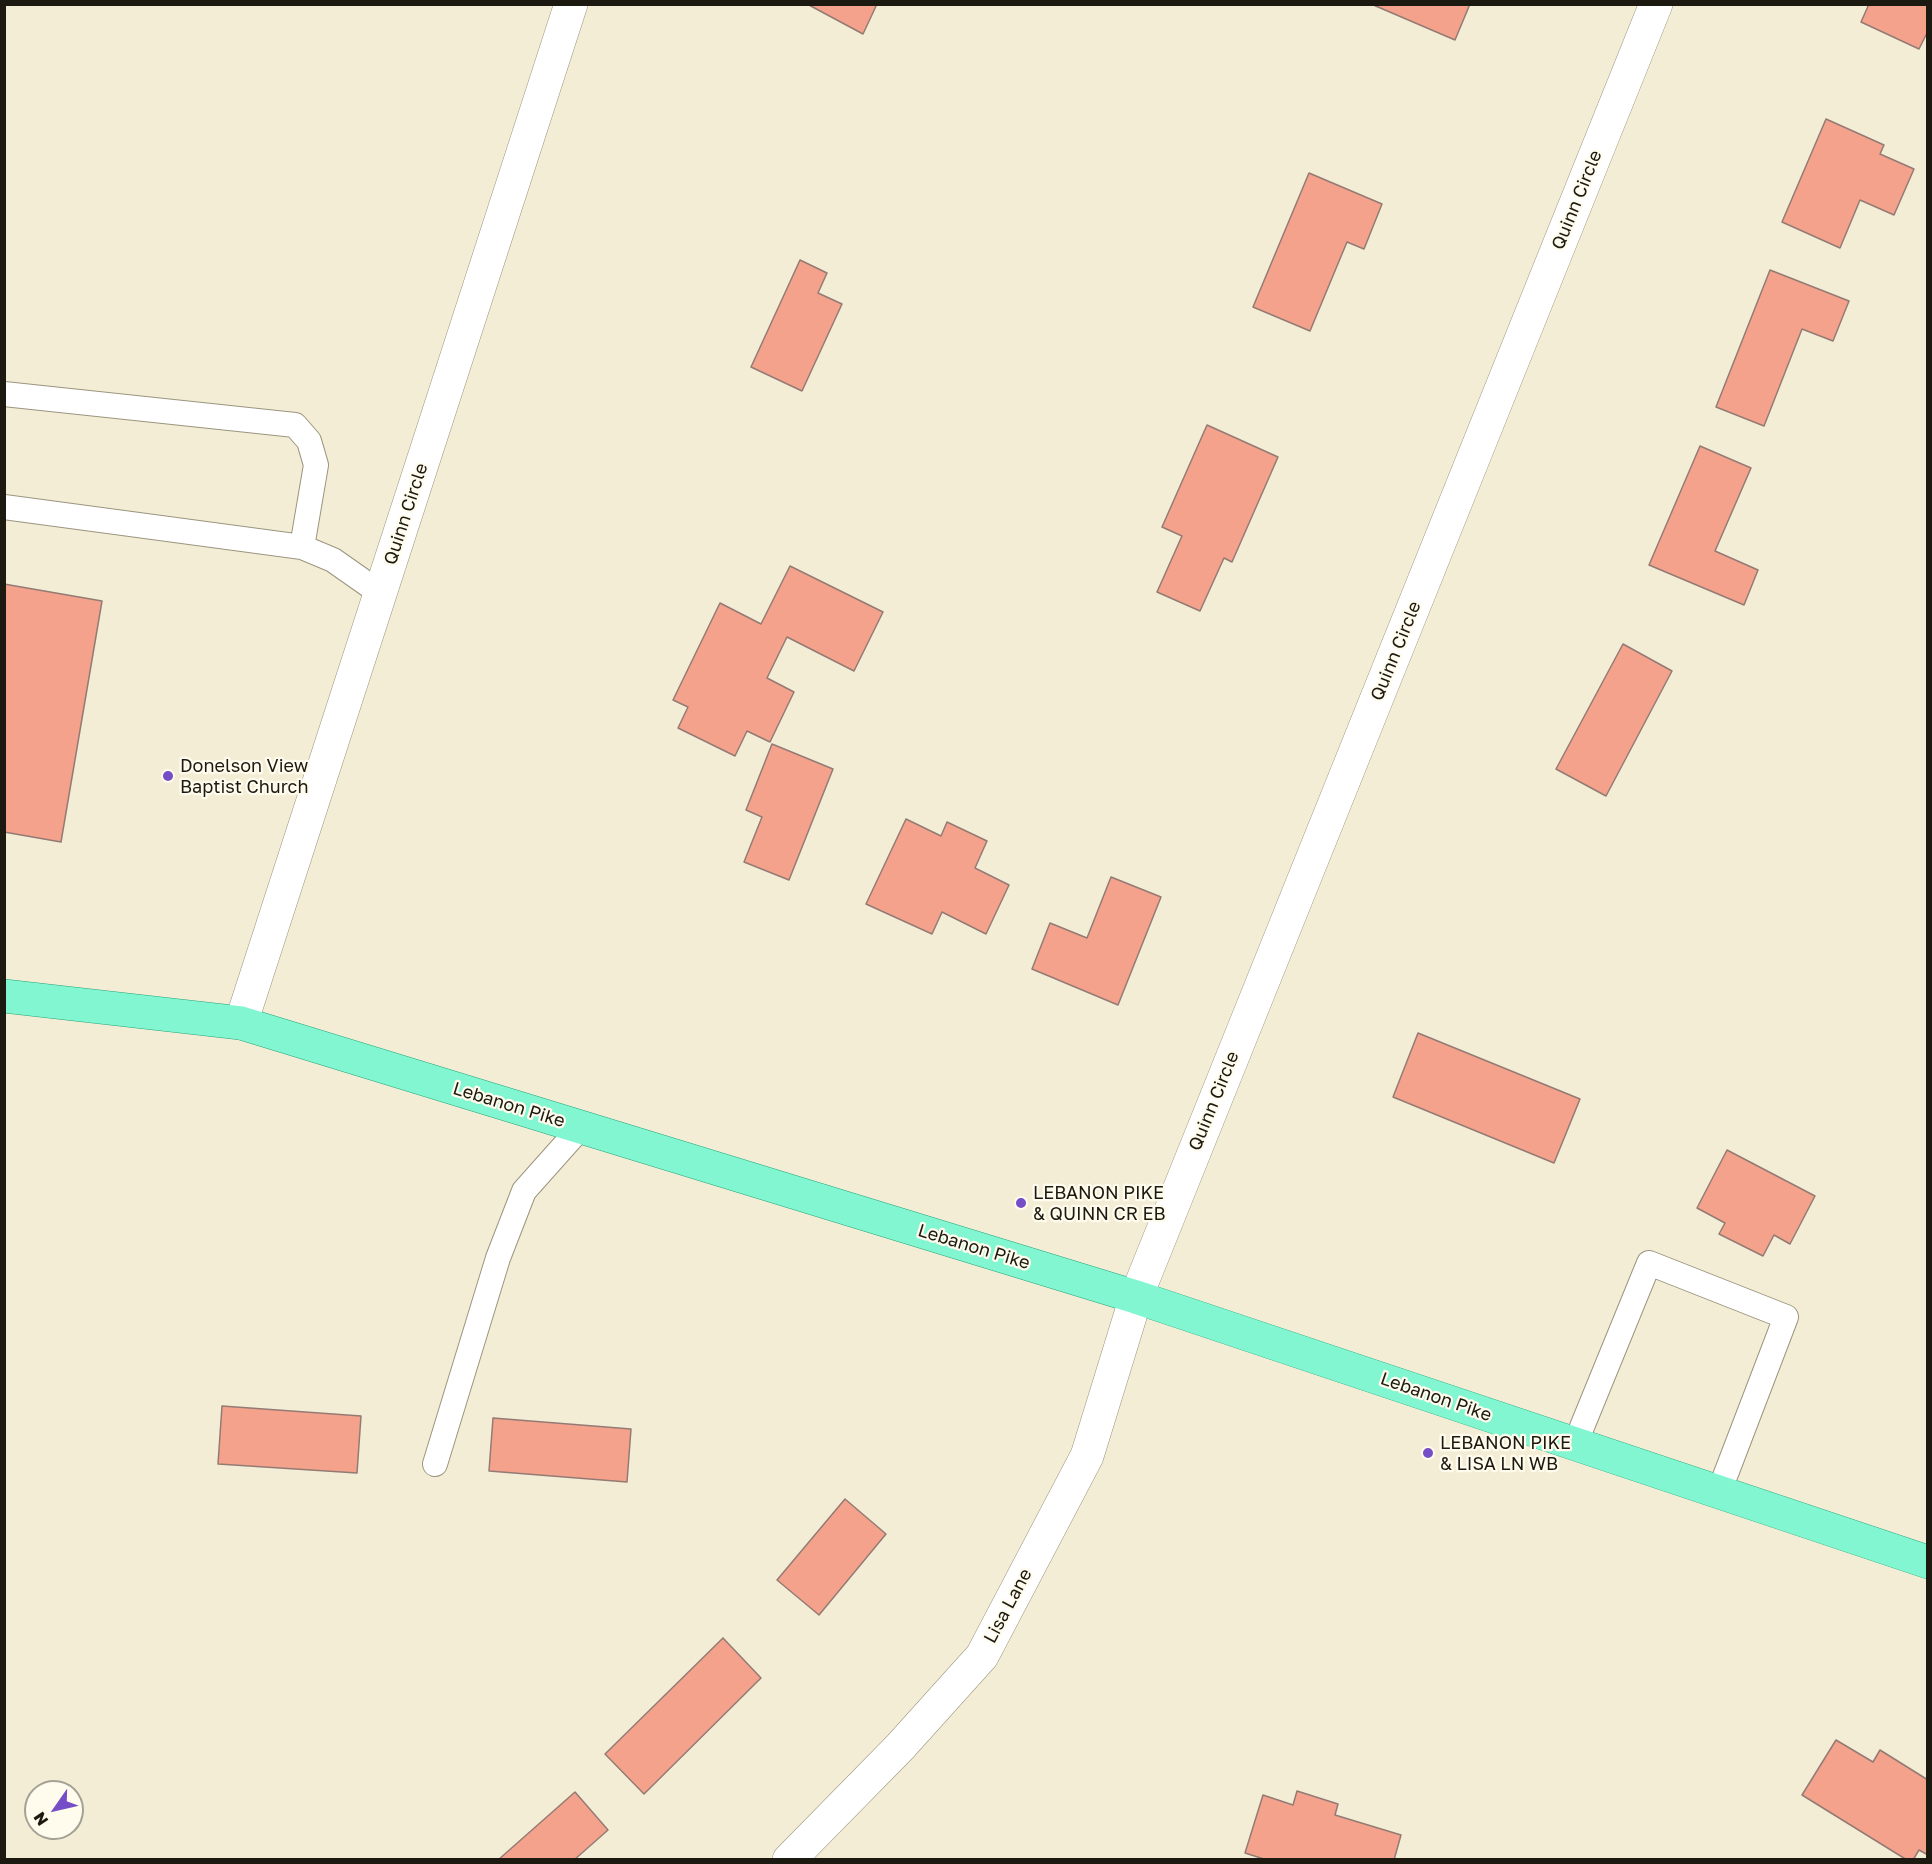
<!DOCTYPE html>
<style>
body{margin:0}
#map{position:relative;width:1932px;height:1864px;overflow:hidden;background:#f4edd6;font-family:"Golos Text",sans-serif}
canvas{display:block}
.frame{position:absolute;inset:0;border:6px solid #1c1911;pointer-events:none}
.north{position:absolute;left:24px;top:1780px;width:60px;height:60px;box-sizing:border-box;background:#fffbed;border:2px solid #a4a195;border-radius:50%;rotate:236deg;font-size:16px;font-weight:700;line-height:24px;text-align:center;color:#1c1911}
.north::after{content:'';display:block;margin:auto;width:21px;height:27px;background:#754dc6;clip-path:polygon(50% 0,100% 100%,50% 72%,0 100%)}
</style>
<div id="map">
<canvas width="1932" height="1864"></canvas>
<div class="frame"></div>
<div class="north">N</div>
</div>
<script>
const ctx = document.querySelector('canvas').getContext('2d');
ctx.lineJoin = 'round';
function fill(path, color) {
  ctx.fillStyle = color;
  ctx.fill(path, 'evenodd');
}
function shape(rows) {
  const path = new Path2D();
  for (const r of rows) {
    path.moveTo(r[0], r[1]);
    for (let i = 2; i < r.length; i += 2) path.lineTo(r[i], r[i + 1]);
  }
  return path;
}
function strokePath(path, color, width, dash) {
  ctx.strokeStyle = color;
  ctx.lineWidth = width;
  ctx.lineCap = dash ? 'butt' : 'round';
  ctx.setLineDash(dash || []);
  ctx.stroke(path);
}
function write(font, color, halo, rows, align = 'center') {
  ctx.font = font + ' "Golos Text",sans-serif';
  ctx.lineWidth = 4.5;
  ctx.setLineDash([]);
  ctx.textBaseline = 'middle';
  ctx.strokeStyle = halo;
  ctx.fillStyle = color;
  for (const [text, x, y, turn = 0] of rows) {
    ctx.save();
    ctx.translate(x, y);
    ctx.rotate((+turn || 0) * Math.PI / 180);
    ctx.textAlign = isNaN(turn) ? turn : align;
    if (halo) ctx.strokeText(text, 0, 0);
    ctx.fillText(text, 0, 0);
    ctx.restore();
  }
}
const building = shape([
 [807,4,877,4,863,34,807,4],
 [1371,4,1470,4,1455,40,1371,4],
 [1869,4,1928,4,1928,31,1919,49,1861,22,1869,4],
 [1826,119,1884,145,1880,154,1914,169,1894,215,1860,200,1840,248,1782,222,1826,119],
 [1309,173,1382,204,1364,249,1347,242,1310,331,1253,307,1309,173],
 [800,260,827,273,818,293,842,304,802,391,751,367,800,260],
 [1770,270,1849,301,1833,341,1802,329,1764,426,1716,407,1770,270],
 [1207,425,1278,457,1232,562,1224,558,1200,611,1157,592,1182,536,1162,527,1207,425],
 [1700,446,1751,468,1715,551,1758,570,1744,605,1649,565,1700,446],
 [790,566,883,612,854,671,787,637,767,678,794,692,770,742,747,731,735,756,678,728,688,707,673,700,720,603,761,624,790,566],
 [4,584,102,601,61,842,4,832,4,584],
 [1623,644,1672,671,1606,796,1556,769,1623,644],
 [772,744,833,769,789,880,744,862,762,817,746,810,772,744],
 [906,819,941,836,947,822,987,841,975,868,1009,885,986,934,942,912,932,934,866,904,906,819],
 [1111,877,1161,897,1118,1005,1032,969,1050,923,1087,938,1111,877],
 [1418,1033,1580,1099,1554,1163,1393,1097,1418,1033],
 [1727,1150,1815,1196,1790,1244,1774,1235,1763,1256,1719,1234,1725,1223,1697,1208,1727,1150],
 [222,1406,361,1416,357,1473,218,1464,222,1406],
 [493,1418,631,1429,627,1482,489,1471,493,1418],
 [845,1499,886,1534,819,1615,777,1580,845,1499],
 [723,1638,761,1678,644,1794,605,1754,723,1638],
 [1836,1740,1873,1762,1880,1750,1928,1780,1928,1855,1919,1850,1913,1860,1907,1860,1802,1795,1836,1740],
 [1297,1791,1338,1804,1335,1815,1401,1835,1394,1860,1267,1860,1245,1853,1263,1795,1293,1805,1297,1791],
 [575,1792,608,1830,574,1860,498,1860,575,1792]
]);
fill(building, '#f5a28d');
strokePath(building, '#937b74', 1.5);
const service = shape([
 [4,394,295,425,309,441,316,465,302,547],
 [4,507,302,547,333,560,380,593],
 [1575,1444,1649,1263,1786,1317,1719,1492],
 [435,1464,498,1258,524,1191,581,1127]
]);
const minor = shape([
 [241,1023,571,4],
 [789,1860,900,1747,982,1656,1087,1456,1136,1297,1656,4]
]);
const primary = shape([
 [4,996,241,1023,1136,1297,1928,1562]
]);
strokePath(service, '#9b957f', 26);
strokePath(minor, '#9b957f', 34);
strokePath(primary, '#27a57a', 34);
strokePath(service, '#fff', 24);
strokePath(minor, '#fff', 33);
strokePath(primary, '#81f6d1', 33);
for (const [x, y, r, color] of [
 [168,776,6,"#754dc6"],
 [1021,1203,6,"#754dc6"],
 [1428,1453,6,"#754dc6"]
]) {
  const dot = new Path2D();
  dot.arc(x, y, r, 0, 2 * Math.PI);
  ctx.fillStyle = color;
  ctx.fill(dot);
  strokePath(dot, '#fffbed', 2);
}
write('18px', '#1c1911', '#fffbed', [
 ["Quinn Circle",1577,200,-68],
 ["Quinn Circle",406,514,-72],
 ["Quinn Circle",1396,651,-68],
 ["Quinn Circle",1214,1101,-68],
 ["Lebanon Pike",509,1105,17],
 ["Lebanon Pike",974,1247,17],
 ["Lebanon Pike",1436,1397,19],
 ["Lisa Lane",1008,1606,-62]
]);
write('18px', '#1c1911', '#fffbed', [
 ["Donelson View",180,766],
 ["Baptist Church",180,787],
 ["LEBANON PIKE",1033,1193],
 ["& QUINN CR EB",1033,1214],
 ["LEBANON PIKE",1440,1443],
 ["& LISA LN WB",1440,1464]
], 'left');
</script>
